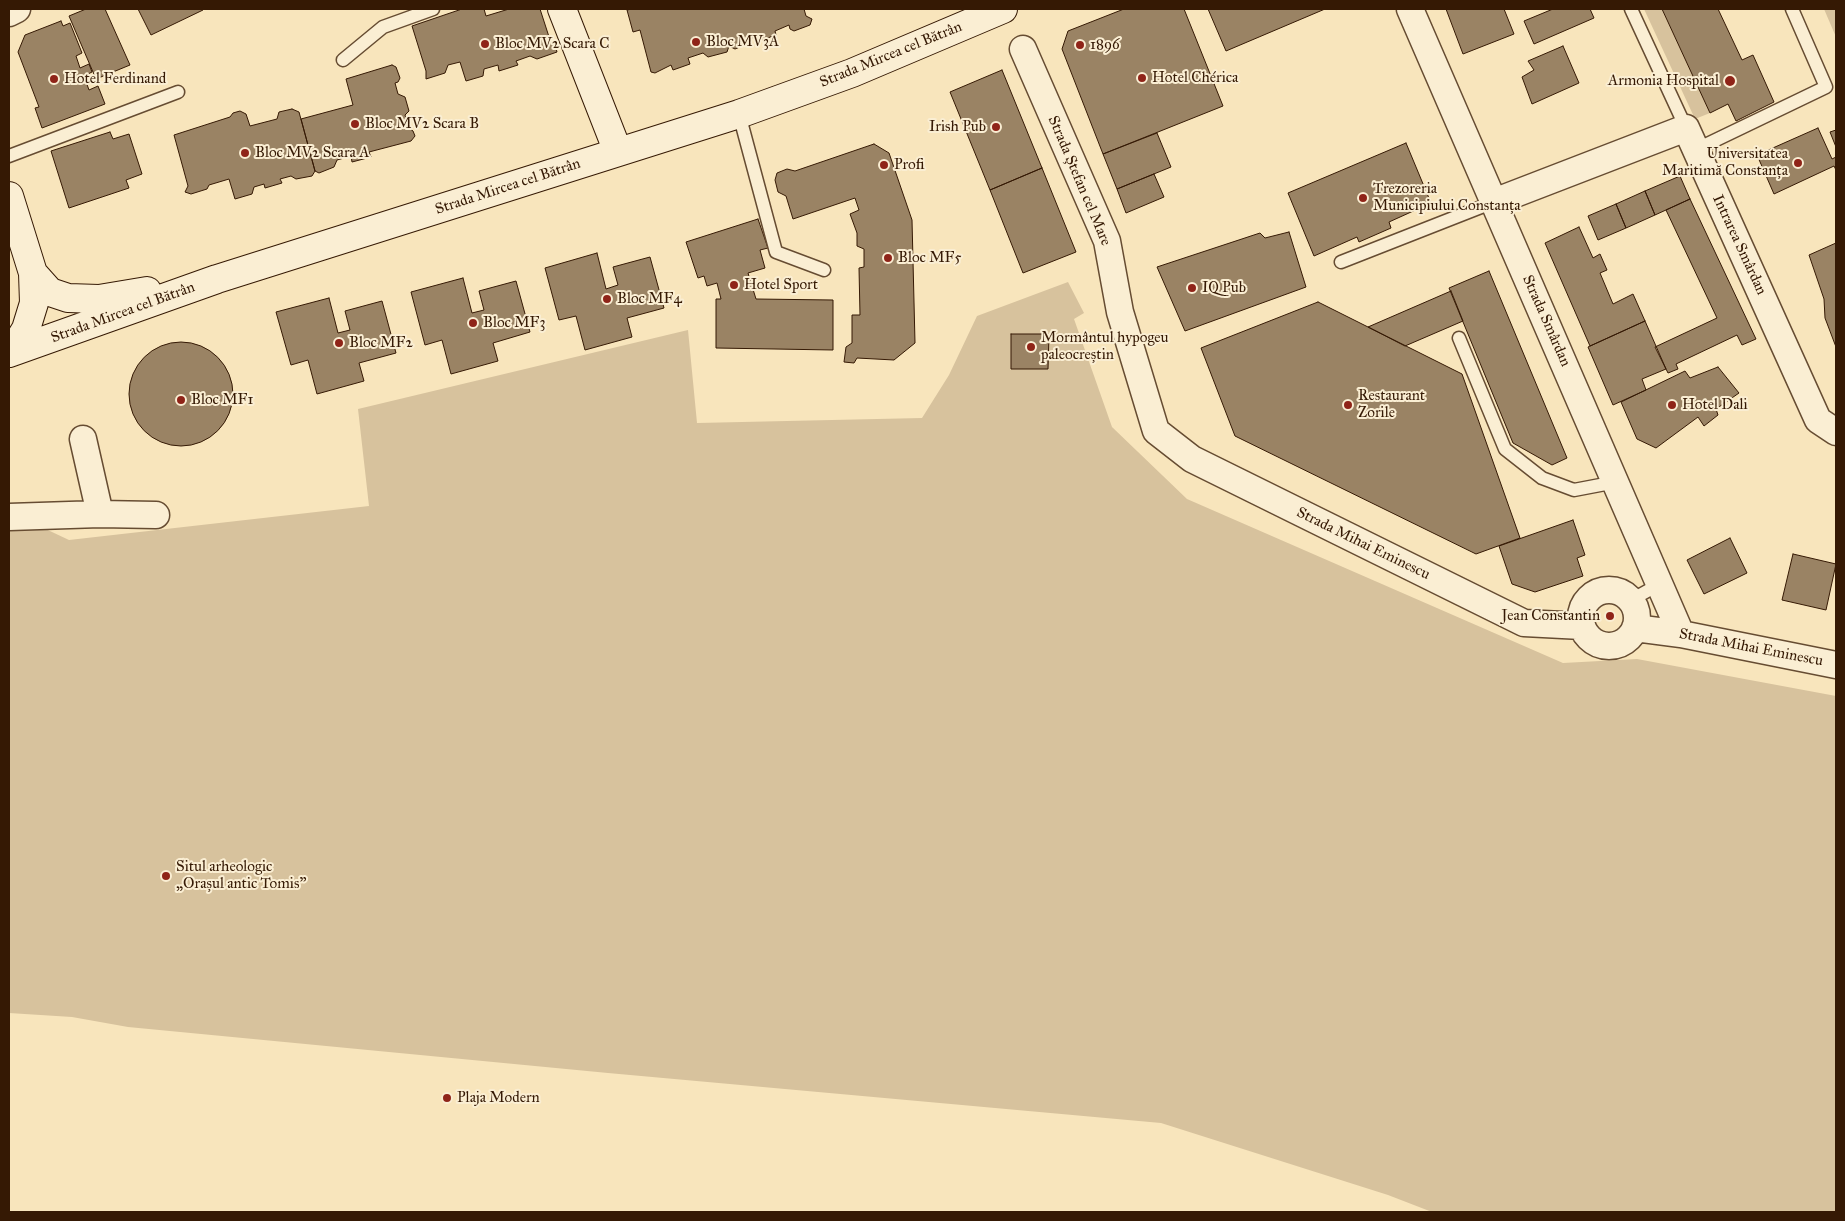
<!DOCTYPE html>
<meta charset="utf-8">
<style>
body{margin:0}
#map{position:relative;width:1845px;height:1221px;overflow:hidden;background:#f8e5bc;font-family:"IM FELL Great Primer",serif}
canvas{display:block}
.frame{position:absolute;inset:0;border:10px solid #351904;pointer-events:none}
</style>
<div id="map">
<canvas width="1845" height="1221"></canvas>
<div class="frame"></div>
</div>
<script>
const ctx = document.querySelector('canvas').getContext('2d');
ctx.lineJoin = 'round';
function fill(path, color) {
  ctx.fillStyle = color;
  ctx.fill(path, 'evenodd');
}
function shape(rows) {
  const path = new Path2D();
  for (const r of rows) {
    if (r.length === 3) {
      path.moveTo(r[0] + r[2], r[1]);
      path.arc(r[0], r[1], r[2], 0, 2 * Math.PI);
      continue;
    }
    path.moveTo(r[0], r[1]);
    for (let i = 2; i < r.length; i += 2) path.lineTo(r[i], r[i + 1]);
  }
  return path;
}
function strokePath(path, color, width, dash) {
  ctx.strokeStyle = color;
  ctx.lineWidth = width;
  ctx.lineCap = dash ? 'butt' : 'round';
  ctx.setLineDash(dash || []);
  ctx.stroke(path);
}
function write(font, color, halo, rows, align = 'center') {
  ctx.font = font + ' "IM FELL Great Primer",serif';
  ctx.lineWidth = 4;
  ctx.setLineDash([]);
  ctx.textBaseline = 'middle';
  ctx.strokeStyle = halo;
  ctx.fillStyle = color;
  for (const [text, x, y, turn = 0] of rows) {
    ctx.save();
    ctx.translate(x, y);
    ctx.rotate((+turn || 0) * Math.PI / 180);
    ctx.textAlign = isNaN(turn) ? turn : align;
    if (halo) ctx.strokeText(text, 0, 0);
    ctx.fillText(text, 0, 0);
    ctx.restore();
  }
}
fill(shape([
 [1644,9,1662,9,1710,113,1695,119],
 [1824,9,1836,9,1836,37],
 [1068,282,1084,313,1074,319,1112,427,1187,499,1563,663,1637,659,1836,696,1836,1212,1432,1212,1388,1195,1161,1123,608,1073,128,1027,72,1017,9,1013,9,528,35,524,69,540,369,506,358,409,688,330,697,423,922,418,949,375,977,316]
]), '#d7c29d');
const building = shape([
 [86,9,105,9,130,65,96,79,69,16,86,9],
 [138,9,203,9,203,10,151,35,138,9],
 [462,9,484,9,486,16,509,9,540,9,551,43,555,45,557,52,537,59,530,56,516,61,518,65,499,71,498,65,484,69,483,76,466,81,460,62,448,65,445,73,426,79,426,71,412,26,462,9],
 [632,9,804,9,806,16,812,19,810,25,794,31,790,29,789,25,775,31,776,35,762,40,760,35,749,39,747,44,735,49,729,46,727,52,708,57,703,53,688,58,690,64,673,70,671,65,655,73,651,72,640,30,633,32,627,10,632,9],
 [1124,9,1184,9,1223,106,1103,154,1062,49,1068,31,1124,9],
 [1208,9,1325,9,1226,51,1208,9],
 [1446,9,1504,9,1514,34,1463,54,1446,9],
 [1553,9,1590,9,1594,18,1534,44,1524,21,1553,9],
 [1662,9,1718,9,1742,60,1753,55,1774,102,1736,121,1728,104,1710,113,1662,9],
 [61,21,63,26,70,23,82,53,76,56,80,68,89,64,92,72,84,76,89,90,98,86,105,104,42,128,35,108,39,107,18,52,25,35,61,21],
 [1563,46,1579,83,1532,104,1522,77,1534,70,1528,61,1563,46],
 [392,65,396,67,400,78,398,82,395,83,398,94,405,97,409,111,405,115,409,128,413,131,415,136,411,141,369,152,371,157,352,162,351,156,337,160,334,167,319,173,315,171,301,119,353,105,346,79,392,65],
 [1002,70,1042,168,990,190,950,92,1002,70],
 [292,109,299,112,315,171,312,176,296,179,291,176,280,179,282,183,265,188,264,184,254,187,252,194,235,199,229,179,209,185,207,189,191,194,185,192,188,186,174,135,230,117,233,113,240,111,246,114,250,126,277,119,279,112,292,109],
 [1818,128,1832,159,1836,157,1836,170,1834,166,1774,194,1757,155,1818,128],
 [1836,130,1836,147,1830,132,1836,130],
 [110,132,113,139,129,134,142,174,126,180,129,188,69,208,51,151,110,132],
 [1157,133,1171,167,1117,189,1103,154,1157,133],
 [1406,143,1431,203,1389,222,1391,228,1359,242,1357,237,1314,256,1288,193,1406,143],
 [874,144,889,153,912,220,915,343,894,360,857,358,854,363,844,362,846,347,852,343,852,315,860,315,859,268,864,267,864,249,857,246,857,233,850,214,859,210,855,198,793,219,786,196,778,192,775,180,777,173,787,169,795,171,874,144],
 [1042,168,1076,252,1023,273,990,190,1042,168],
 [1154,174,1164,197,1126,213,1117,189,1154,174],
 [1680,176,1690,199,1655,215,1645,191,1680,176],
 [1645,191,1655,215,1626,228,1616,204,1645,191],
 [1690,199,1756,339,1742,345,1737,335,1676,364,1678,369,1668,373,1655,347,1717,318,1666,210,1690,199],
 [1616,204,1626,228,1598,240,1588,216,1616,204],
 [758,219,768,248,760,250,765,268,748,273,756,299,833,300,833,350,716,348,716,299,721,299,717,283,707,286,704,276,698,278,686,242,758,219],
 [1579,227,1593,258,1600,254,1607,270,1600,273,1613,304,1633,294,1645,321,1590,346,1545,243,1579,227],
 [1289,232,1306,287,1185,331,1157,267,1260,233,1265,238,1289,232],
 [1836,243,1836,347,1825,318,1824,299,1809,255,1836,243],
 [597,253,606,289,618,285,613,267,650,257,664,308,627,318,632,337,585,350,576,316,559,320,545,268,597,253],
 [1489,271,1567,458,1552,465,1513,443,1449,288,1489,271],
 [463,278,472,313,484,310,479,291,516,281,530,332,493,343,498,361,451,374,442,340,425,345,411,292,463,278],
 [1451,291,1463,321,1405,346,1368,327,1451,291],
 [329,298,338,333,350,330,345,311,382,301,396,353,359,363,364,381,317,394,308,360,291,365,276,312,329,298],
 [1318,302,1462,374,1520,538,1476,554,1235,436,1201,348,1318,302],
 [1645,321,1666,369,1642,379,1646,390,1613,405,1588,347,1645,321],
 [1011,334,1049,334,1048,369,1011,369,1011,334],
 [181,394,52],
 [1718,367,1739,393,1716,409,1718,415,1704,426,1698,417,1656,448,1637,439,1621,402,1685,371,1690,378,1718,367],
 [1573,520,1585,555,1577,558,1583,576,1535,592,1512,584,1499,546,1573,520],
 [1730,538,1747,573,1704,594,1687,560,1730,538],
 [1793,554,1836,564,1826,610,1782,600,1793,554]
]);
fill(building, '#9a8364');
strokePath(building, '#351904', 1);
const lane = shape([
 [1631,9,1686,128],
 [343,60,383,27,433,9],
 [739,114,776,252,824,270],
 [1695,150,1826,87,1792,9],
 [9,156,178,92],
 [1341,262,1494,202],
 [1459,338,1505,449,1542,478,1574,490,1616,482],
 [1631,600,1660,584]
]);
const street = shape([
 [1410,9,1681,634],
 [9,13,17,9],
 [1023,49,1107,241,1120,312,1156,431,1192,459,1524,623,1582,626],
 [1494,202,1686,128,1818,420,1836,432],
 [83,439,100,514],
 [9,517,100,514,156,515],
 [1609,618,28],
 [1635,628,1681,634,1836,665]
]);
const secondary = shape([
 [562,9,618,152],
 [9,196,33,273,50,292,68,298,99,299,147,291],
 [12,352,26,329,34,303,33,273],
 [9,353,217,279,739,114,852,73,1003,9]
]);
strokePath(lane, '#664c32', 15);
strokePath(street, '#664c32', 29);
strokePath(secondary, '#351904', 30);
strokePath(lane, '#faeed3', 12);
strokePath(street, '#faeed3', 26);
strokePath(secondary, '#faeed3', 28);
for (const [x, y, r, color] of [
 [696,42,5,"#8f2418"],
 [485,44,5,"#8f2418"],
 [1080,45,5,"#8f2418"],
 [1142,78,5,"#8f2418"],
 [54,79,5,"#8f2418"],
 [1730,81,6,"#8f2418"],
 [355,124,5,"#8f2418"],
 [996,127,5,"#8f2418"],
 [245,153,5,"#8f2418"],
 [1798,163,5,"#8f2418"],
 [884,165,5,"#8f2418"],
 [1363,198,5,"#8f2418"],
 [888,258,5,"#8f2418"],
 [734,285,5,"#8f2418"],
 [1192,288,5,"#8f2418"],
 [607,299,5,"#8f2418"],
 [473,323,5,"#8f2418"],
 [339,343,5,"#8f2418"],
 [1031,347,5,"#8f2418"],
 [181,400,5,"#8f2418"],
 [1348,405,5,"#8f2418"],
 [1672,405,5,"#8f2418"],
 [1610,616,5,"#8f2418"],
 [166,876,5,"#8f2418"],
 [447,1098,5,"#8f2418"]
]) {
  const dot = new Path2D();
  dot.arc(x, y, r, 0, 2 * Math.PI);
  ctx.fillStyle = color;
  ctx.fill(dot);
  strokePath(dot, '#faeed3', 2);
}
write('15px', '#351904', '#faeed3', [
 ["Bloc MV3A",706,42],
 ["Bloc MV2 Scara C",495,44],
 ["1896",1090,45],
 ["Hotel Chérica",1152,78],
 ["Hotel Ferdinand",64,79],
 ["Armonia Hospital",1719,81,"right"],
 ["Bloc MV2 Scara B",365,124],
 ["Irish Pub",986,127,"right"],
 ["Bloc MV2 Scara A",255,153],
 ["Universitatea",1788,154,"right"],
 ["Maritimă Constanța",1788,171,"right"],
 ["Profi",894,165],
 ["Trezoreria",1373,189],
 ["Municipiului Constanța",1373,206],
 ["Bloc MF5",898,258],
 ["Hotel Sport",744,285],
 ["IQ Pub",1202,288],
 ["Bloc MF4",617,299],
 ["Bloc MF3",483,323],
 ["Mormântul hypogeu",1041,338],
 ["paleocreștin",1041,355],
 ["Bloc MF2",349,343],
 ["Restaurant",1358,396],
 ["Zorile",1358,413],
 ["Bloc MF1",191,400],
 ["Hotel Dali",1682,405],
 ["Jean Constantin",1600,616,"right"],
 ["Situl arheologic",176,867],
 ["„Orașul antic Tomis”",176,884],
 ["Plaja Modern",457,1098]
], 'left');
write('15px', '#351904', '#faeed3', [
 ["Strada Mircea cel Bătrân",891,55,-22],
 ["Strada Ștefan cel Mare",1079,181,67],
 ["Strada Mircea cel Bătrân",508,187,-18],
 ["Intrarea Smârdan",1739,245,65],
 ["Strada Mircea cel Bătrân",123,313,-20],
 ["Strada Smârdan",1546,321,66],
 ["Strada Mihai Eminescu",1363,544,26],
 ["Strada Mihai Eminescu",1751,648,11]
]);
</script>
